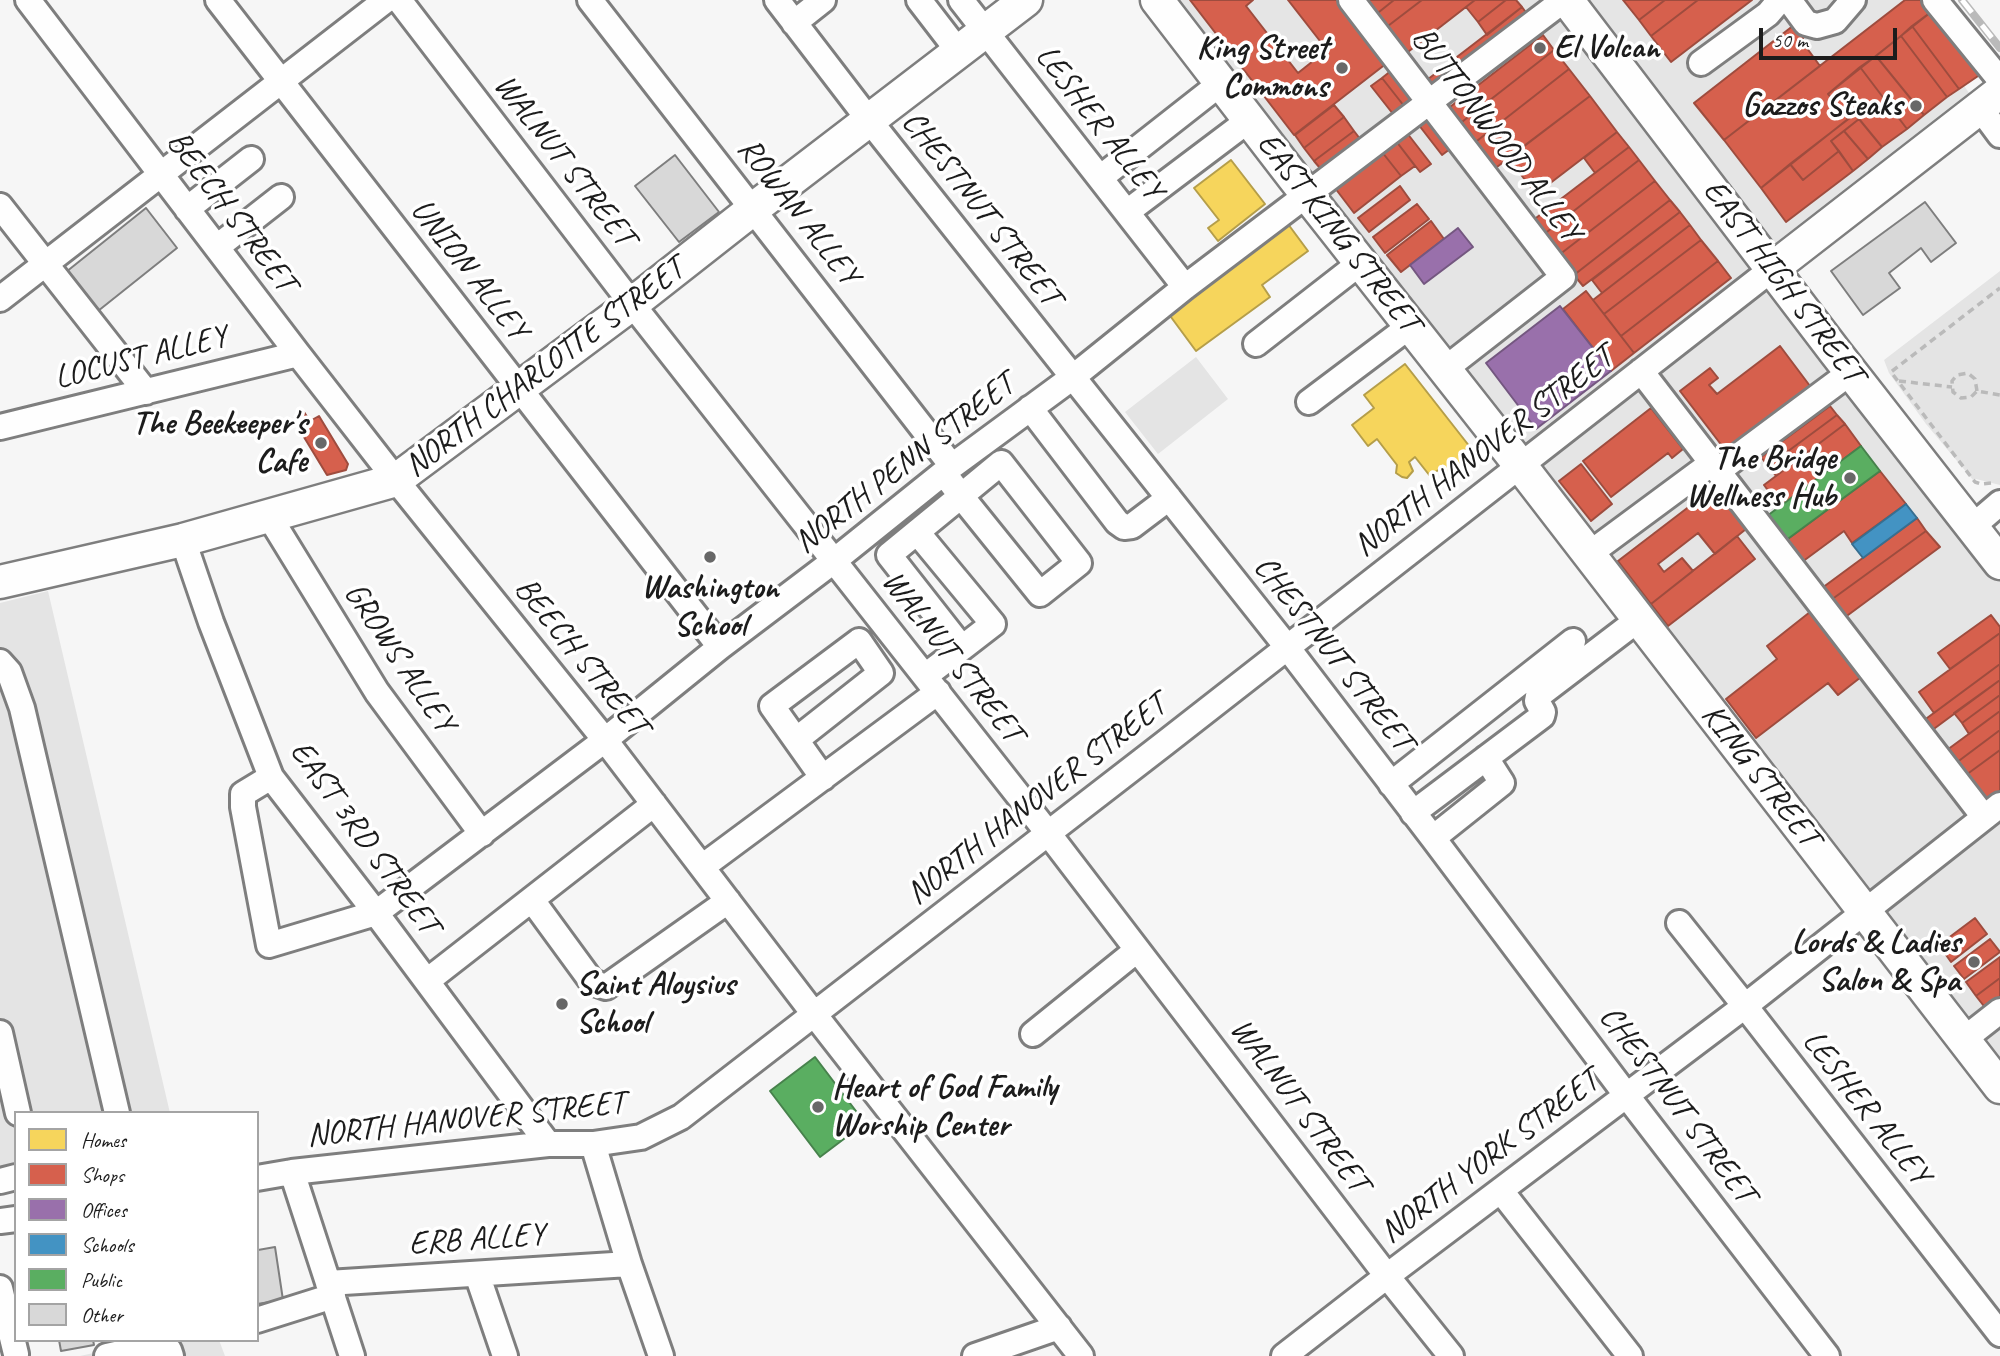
<!DOCTYPE html>
<style>
body{margin:0}
#map{position:relative;width:2000px;height:1356px;overflow:hidden;background:#f6f6f6;font-family:Caveat,sans-serif}
canvas{display:block}
.legend{position:absolute;left:14px;top:1111px;width:245px;height:231px;box-sizing:border-box;background:#fff;border:2px solid #a4a4a4;margin:0;padding:9px 12px;list-style:none;font-size:21px;color:#1c1c1c}
.legend li{display:flex;align-items:center;gap:14px;height:35px}
.legend b{width:35px;border:2px solid #a4a4a4}
.scale{position:absolute;left:1759px;top:28px;width:138px;height:32px;box-sizing:border-box;border:4px solid #1c1c1c;border-top:0;padding-left:9px;font-size:21px;line-height:24px;white-space:nowrap;color:#1c1c1c;-webkit-text-stroke:5px #fff;paint-order:stroke}
</style>
<div id="map">
<canvas width="2000" height="1356"></canvas>
<ul class="legend">
<li><b style="height:19px;background:#f6d55c"></b>Homes</li>
<li><b style="height:19px;background:#d6604d"></b>Shops</li>
<li><b style="height:19px;background:#9970ab"></b>Offices</li>
<li><b style="height:19px;background:#4393c3"></b>Schools</li>
<li><b style="height:19px;background:#5aae61"></b>Public</li>
<li><b style="height:19px;background:#d8d8d8"></b>Other</li>
</ul>
<div class="scale">50 m</div>
</div>
<script>
const ctx = document.querySelector('canvas').getContext('2d');
ctx.lineJoin = 'round';
function fill(path, color) {
  ctx.fillStyle = color;
  ctx.fill(path, 'evenodd');
}
function shape(rows) {
  const path = new Path2D();
  for (const r of rows) {
    path.moveTo(r[0], r[1]);
    for (let i = 2; i < r.length; i += 2) path.lineTo(r[i], r[i + 1]);
  }
  return path;
}
function strokePath(path, color, width, dash) {
  ctx.strokeStyle = color;
  ctx.lineWidth = width;
  ctx.lineCap = dash ? 'butt' : 'round';
  ctx.setLineDash(dash || []);
  ctx.stroke(path);
}
function write(font, color, halo, rows, align = 'center') {
  ctx.font = font + ' Caveat,sans-serif';
  ctx.lineWidth = 7;
  ctx.setLineDash([]);
  ctx.textBaseline = 'middle';
  ctx.strokeStyle = halo;
  ctx.fillStyle = color;
  for (const [text, x, y, turn = 0] of rows) {
    ctx.save();
    ctx.translate(x, y);
    ctx.rotate((+turn || 0) * Math.PI / 180);
    ctx.textAlign = isNaN(turn) ? turn : align;
    if (halo) ctx.strokeText(text, 0, 0);
    ctx.fillText(text, 0, 0);
    ctx.restore();
  }
}
fill(shape([
 [1160,0,1902,0,1980,108,1773,269,2000,563,2000,1085]
]), '#e5e5e5');
fill(shape([
 [2000,271,2000,485,1976,479,1973,480,1926,424,1889,373,1884,360],
 [1196,357,1228,399,1158,454,1125,412],
 [48,591,170,1113,16,1113,16,1192,0,1195,0,603],
 [152,1340,219,1340,225,1356,80,1356]
]), '#e4e4e4');
const homes = shape([
 [1231,160,1265,204,1218,241,1208,228,1219,220,1194,188,1231,160],
 [1288,224,1308,251,1262,285,1270,297,1196,351,1168,313,1288,224],
 [1405,364,1470,447,1459,455,1464,461,1447,475,1441,468,1430,476,1415,457,1409,462,1413,471,1407,478,1402,477,1396,473,1397,465,1377,439,1368,446,1352,425,1374,408,1364,395,1405,364]
]);
fill(homes, '#f6d55c');
strokePath(homes, '#b59e49', 2);
const shops = shape([
 [1190,0,1253,0,1246,6,1298,73,1327,50,1288,0,1339,0,1387,63,1294,135,1190,0],
 [1362,0,1394,0,1374,16,1362,0],
 [1394,0,1422,0,1384,29,1374,16,1394,0],
 [1422,0,1475,0,1404,55,1384,29,1422,0],
 [1475,0,1506,0,1478,22,1466,7,1475,0],
 [1506,0,1516,0,1522,7,1487,35,1478,22,1506,0],
 [1623,0,1665,0,1639,20,1623,0],
 [1665,0,1698,0,1651,36,1639,20,1665,0],
 [1698,0,1752,0,1671,62,1651,36,1698,0],
 [1905,0,1922,0,1931,12,1828,94,1848,119,1761,188,1724,140,1905,0],
 [1522,7,1530,18,1432,94,1423,83,1522,7],
 [1931,12,1981,74,1959,89,1912,26,1931,12],
 [1794,25,1804,37,1801,40,1820,66,1724,140,1694,103,1794,25],
 [1912,26,1959,89,1947,97,1901,36,1912,26],
 [1543,35,1554,50,1458,125,1446,110,1543,35],
 [1901,36,1947,97,1924,115,1876,56,1901,36],
 [1554,50,1569,69,1473,144,1458,125,1554,50],
 [1876,56,1924,115,1907,129,1860,67,1876,56],
 [1860,67,1907,129,1882,147,1855,114,1848,119,1828,94,1860,67],
 [1569,69,1590,96,1493,170,1473,144,1569,69],
 [1392,70,1418,103,1408,111,1382,78,1392,70],
 [1382,78,1408,111,1397,119,1371,86,1382,78],
 [1590,96,1617,132,1536,194,1508,158,1590,96],
 [1334,105,1344,117,1304,148,1295,135,1334,105],
 [1855,114,1859,119,1831,141,1839,151,1803,180,1790,164,1855,114],
 [1430,115,1454,146,1442,155,1418,124,1430,115],
 [1344,117,1354,131,1314,161,1304,148,1344,117],
 [1859,119,1882,147,1868,159,1844,131,1859,119],
 [1354,131,1364,144,1325,174,1314,161,1354,131],
 [1844,131,1868,159,1853,171,1831,141,1844,131],
 [1617,132,1629,147,1595,173,1584,158,1617,132],
 [1407,133,1431,164,1420,172,1396,141,1407,133],
 [1396,141,1415,166,1401,176,1382,152,1396,141],
 [1629,147,1639,160,1543,235,1532,221,1629,147],
 [1839,151,1853,171,1786,222,1761,188,1790,164,1803,180,1839,151],
 [1382,152,1401,176,1354,213,1335,188,1382,152],
 [1639,160,1655,181,1559,255,1543,235,1639,160],
 [1655,181,1670,200,1574,275,1559,255,1655,181],
 [1400,186,1410,200,1369,232,1358,218,1400,186],
 [1670,200,1680,212,1583,286,1574,275,1670,200],
 [1417,204,1429,219,1385,253,1373,237,1417,204],
 [1680,212,1690,225,1602,293,1592,280,1680,212],
 [1431,221,1444,239,1401,272,1387,255,1431,221],
 [1690,225,1701,240,1604,314,1593,300,1690,225],
 [1701,240,1718,261,1621,336,1604,314,1701,240],
 [1718,261,1731,278,1634,353,1621,336,1718,261],
 [1586,291,1634,353,1611,371,1563,309,1586,291],
 [1780,346,1810,386,1726,451,1680,391,1710,368,1718,378,1709,385,1717,394,1780,346],
 [1830,406,1837,415,1768,466,1761,457,1830,406],
 [1651,408,1683,449,1672,458,1668,453,1611,497,1583,461,1651,408],
 [304,412,310,421,319,416,348,464,346,470,327,475,293,419,304,412],
 [1837,415,1845,424,1776,476,1768,466,1837,415],
 [1845,424,1861,446,1780,507,1764,485,1845,424],
 [1581,464,1612,504,1591,521,1559,481,1581,464],
 [1880,471,1906,504,1852,543,1844,531,1802,562,1785,541,1880,471],
 [1716,486,1746,529,1715,554,1698,533,1658,564,1664,572,1682,558,1693,571,1651,604,1618,561,1716,486],
 [1917,518,1926,531,1831,600,1822,588,1917,518],
 [1926,531,1940,547,1844,618,1831,600,1926,531],
 [1737,536,1755,559,1668,626,1651,604,1737,536],
 [1810,612,1861,677,1838,695,1828,683,1756,738,1726,699,1777,659,1767,646,1810,612],
 [1991,615,2000,627,2000,633,1950,669,1938,653,1991,615],
 [2000,633,2000,664,1934,713,1919,692,2000,633],
 [2000,664,2000,680,1931,731,1923,721,2000,664],
 [2000,680,2000,695,1962,723,1954,713,2000,680],
 [2000,695,2000,711,1969,734,1962,723,2000,695],
 [2000,711,2000,730,1956,763,1947,750,2000,711],
 [2000,730,2000,750,1966,775,1956,763,2000,730],
 [2000,750,2000,797,1988,806,1966,775,2000,750],
 [1975,918,1987,934,1951,962,1939,945,1975,918],
 [1990,939,2000,952,1964,979,1954,966,1990,939],
 [2000,957,2000,978,1976,996,1966,982,2000,957],
 [2000,978,2000,1001,1987,1010,1976,996,2000,978]
]);
fill(shops, '#d6604d');
strokePath(shops, '#9e4c3e', 2);
const offices = shape([
 [1458,228,1473,247,1424,284,1410,265,1458,228],
 [1560,306,1611,371,1536,429,1486,363,1560,306]
]);
fill(offices, '#9970ab');
strokePath(offices, '#745780', 2);
const schools = shape([
 [1906,504,1917,518,1863,558,1852,544,1906,504]
]);
fill(schools, '#4393c3');
strokePath(schools, '#376f91', 2);
const public = shape([
 [1861,446,1880,471,1785,541,1767,516,1861,446],
 [815,1057,865,1123,820,1157,770,1091,815,1057]
]);
fill(public, '#5aae61');
strokePath(public, '#47824c', 2);
const building = shape([
 [675,155,719,212,679,242,635,186,675,155],
 [1925,202,1956,243,1931,262,1921,248,1889,273,1900,288,1863,315,1831,271,1925,202],
 [146,208,177,248,93,315,61,276,146,208],
 [275,1247,283,1300,257,1304,257,1249,258,1250,275,1247],
 [59,1340,93,1340,94,1345,61,1351,59,1340]
]);
fill(building, '#d8d8d8');
strokePath(building, '#7e7e7e', 2);
const minor = shape([
 [28,0,298,354,396,480,605,740,814,1014,1081,1356],
 [218,0,720,647],
 [399,0,632,304,1048,833,1387,1276,1451,1356],
 [590,0,952,466],
 [777,0,869,120,1287,647,1433,838,1627,1096,1827,1356],
 [919,0,959,52],
 [961,0,1185,287],
 [1351,0,1563,277,1445,369],
 [1789,0,1806,23,1817,26,1835,21,1853,0],
 [1935,0,2000,80],
 [794,23,823,0],
 [1701,63,1768,14,1780,0],
 [1980,108,2000,135],
 [1100,178,1221,83],
 [0,206,146,392],
 [187,209,251,159],
 [1127,212,1249,120],
 [217,247,281,197],
 [0,299,386,0],
 [1256,344,1360,263],
 [1641,371,1984,817],
 [1309,402,1410,326],
 [1030,408,1117,522,1124,527,1132,526,1169,498],
 [0,427,298,354],
 [1718,471,1851,372],
 [269,516,377,692,482,834],
 [1972,527,2000,503],
 [917,532,993,624,962,648],
 [183,540,211,622,271,777,376,913,548,1144],
 [1589,554,1712,463],
 [0,662,9,672,22,708,117,1113],
 [925,676,962,648,889,555,917,532,961,496,1001,463,1079,563,1040,594,961,496,944,473],
 [796,740,881,673,859,641,772,706,823,778],
 [271,777,243,794,243,807,269,945,376,913,605,740,720,647,835,560,952,466,1073,377,1185,287,1564,0],
 [1391,784,1573,641],
 [1413,813,1542,716,1543,712,1537,701,1538,696,1639,619],
 [1433,838,1502,783,1486,758],
 [702,867,938,692],
 [532,900,592,982,606,987,728,901],
 [1679,923,1745,1006,2000,1334],
 [427,981,654,804],
 [0,1033,18,1113],
 [1033,1034,1137,950],
 [1963,1040,2000,1011],
 [593,1144,629,1264,661,1356],
 [292,1172,352,1356],
 [257,1178,292,1172,548,1144,593,1144,641,1137,681,1117,1165,743,1772,269],
 [0,1181,16,1177],
 [1501,1191,1630,1356],
 [0,1221,16,1219],
 [477,1274,505,1356],
 [328,1283,629,1264],
 [0,1288,16,1354],
 [257,1320,333,1296],
 [107,1356,161,1344,169,1350,171,1356],
 [975,1356,1059,1327],
 [1284,1356,1387,1276,1745,1006,2000,805]
]);
const major = shape([
 [1157,0,1294,178,1520,465,2000,1087],
 [1567,0,1836,353,2000,563],
 [1772,269,2000,92],
 [0,582,183,540,396,480,632,304,753,209,1026,0]
]);
strokePath(minor, '#7e7e7e', 30);
strokePath(major, '#7e7e7e', 37);
strokePath(shape([
 [1899,381,1952,387],
 [1977,391,1975,379,1968,373,1957,375,1952,381,1953,392,1961,398,1971,397,1977,391,2000,395],
 [1991,483,1981,484,1975,482,1891,372,2000,288]
]), '#bababa', 3.5, [7, 5]);
strokePath(minor, '#fefefe', 24);
strokePath(major, '#fefefe', 32);
const rail = shape([
 [1962,0,2000,48]
]);
strokePath(rail, '#bababa', 8);
strokePath(rail, '#fff', 5, [16]);
for (const [x, y, r, color] of [
 [1540,48,7,"#686868"],
 [1342,68,7,"#686868"],
 [1916,106,7,"#686868"],
 [321,443,7,"#686868"],
 [1850,478,7,"#686868"],
 [710,557,7,"#686868"],
 [1974,962,7,"#686868"],
 [562,1004,7,"#686868"],
 [818,1107,7,"#686868"]
]) {
  const dot = new Path2D();
  dot.arc(x, y, r, 0, 2 * Math.PI);
  ctx.fillStyle = color;
  ctx.fill(dot);
  strokePath(dot, '#fff', 2.5);
}
write('bold 33px', '#1c1c1c', '#fff', [
 ["El Volcan",1554,48,"left"],
 ["King Street",1328,49],
 ["Commons",1328,87],
 ["Gazzos Steaks",1902,106],
 ["The Beekeeper's",307,424],
 ["Cafe",307,462],
 ["The Bridge",1836,459],
 ["Wellness Hub",1836,497],
 ["Washington",710,588,"center"],
 ["School",710,626,"center"],
 ["Lords & Ladies",1960,943],
 ["Salon & Spa",1960,981],
 ["Saint Aloysius",576,985,"left"],
 ["School",576,1023,"left"],
 ["Heart of God Family",832,1088,"left"],
 ["Worship Center",832,1126,"left"]
], 'right');
write('33px', '#1c1c1c', '#fff', [
 ["LESHER ALLEY",1099,123,52],
 ["BUTTONWOOD ALLEY",1496,135,53],
 ["WALNUT STREET",564,161,52],
 ["CHESTNUT STREET",981,209,52],
 ["BEECH STREET",231,212,53],
 ["ROWAN ALLEY",798,212,52],
 ["EAST KING STREET",1338,233,52],
 ["UNION ALLEY",469,270,52],
 ["EAST HIGH STREET",1783,282,53],
 ["LOCUST ALLEY",141,358,-14],
 ["NORTH CHARLOTTE STREET",545,368,-37],
 ["NORTH HANOVER STREET",1484,452,-38],
 ["NORTH PENN STREET",905,464,-38],
 ["CHESTNUT STREET",1333,654,52],
 ["BEECH STREET",581,657,51],
 ["WALNUT STREET",952,657,52],
 ["GROWS ALLEY",399,658,56],
 ["KING STREET",1760,776,52],
 ["NORTH HANOVER STREET",1037,800,-38],
 ["EAST 3RD STREET",364,838,54],
 ["CHESTNUT STREET",1677,1105,53],
 ["WALNUT STREET",1299,1106,53],
 ["LESHER ALLEY",1866,1108,52],
 ["NORTH HANOVER STREET",466,1120,-6],
 ["NORTH YORK STREET",1490,1157,-37],
 ["ERB ALLEY",477,1240,-4]
]);
</script>
